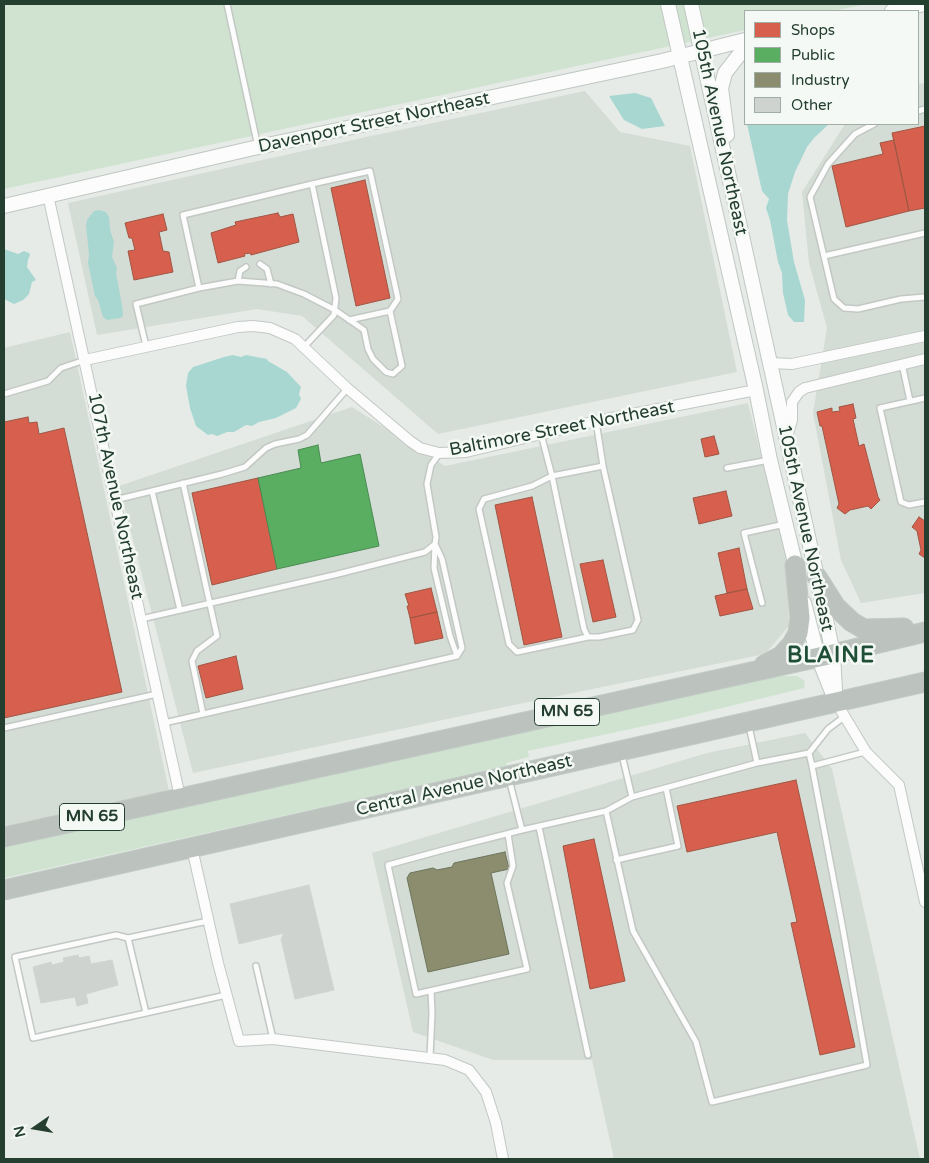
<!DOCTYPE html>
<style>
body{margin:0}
#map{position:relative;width:929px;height:1163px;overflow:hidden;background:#e6ebe7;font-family:"Varela Round",sans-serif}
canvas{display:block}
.frame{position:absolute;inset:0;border:5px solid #243e30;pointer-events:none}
.legend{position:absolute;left:744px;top:10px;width:175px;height:115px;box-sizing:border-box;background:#f4f9f5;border:1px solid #a1aea6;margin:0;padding:6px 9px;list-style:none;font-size:15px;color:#243e30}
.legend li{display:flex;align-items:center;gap:10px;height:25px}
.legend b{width:25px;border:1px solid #a1aea6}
.north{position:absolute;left:10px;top:1103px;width:50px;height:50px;-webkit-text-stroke:4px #f4f9f5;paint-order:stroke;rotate:257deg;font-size:14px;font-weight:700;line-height:20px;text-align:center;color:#243e30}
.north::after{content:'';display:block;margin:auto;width:18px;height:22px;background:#243e30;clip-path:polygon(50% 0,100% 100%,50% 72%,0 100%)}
</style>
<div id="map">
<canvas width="929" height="1163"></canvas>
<div class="frame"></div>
<ul class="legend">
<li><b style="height:14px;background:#d6604d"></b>Shops</li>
<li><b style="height:14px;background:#5aae61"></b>Public</li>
<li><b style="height:14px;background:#8c8c6e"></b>Industry</li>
<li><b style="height:14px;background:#cfd3d0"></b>Other</li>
</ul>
<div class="north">N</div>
</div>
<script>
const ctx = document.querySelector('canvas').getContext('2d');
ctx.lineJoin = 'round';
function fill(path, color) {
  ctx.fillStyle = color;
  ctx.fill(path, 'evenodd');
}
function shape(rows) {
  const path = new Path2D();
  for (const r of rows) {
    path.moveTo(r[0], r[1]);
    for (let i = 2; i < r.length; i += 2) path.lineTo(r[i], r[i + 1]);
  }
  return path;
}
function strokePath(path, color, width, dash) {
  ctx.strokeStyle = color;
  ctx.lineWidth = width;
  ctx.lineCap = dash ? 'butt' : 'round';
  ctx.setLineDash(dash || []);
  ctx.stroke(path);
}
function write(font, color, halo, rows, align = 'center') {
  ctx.font = font + ' "Varela Round",sans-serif';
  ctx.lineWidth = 5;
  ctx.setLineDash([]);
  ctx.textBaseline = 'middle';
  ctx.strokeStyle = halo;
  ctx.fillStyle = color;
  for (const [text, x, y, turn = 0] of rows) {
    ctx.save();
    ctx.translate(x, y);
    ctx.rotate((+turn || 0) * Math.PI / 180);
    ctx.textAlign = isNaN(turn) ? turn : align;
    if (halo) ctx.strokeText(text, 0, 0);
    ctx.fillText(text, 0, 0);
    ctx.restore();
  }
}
fill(shape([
 [925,83,925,593,861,603,841,560,813,413,827,328,809,263,802,192,845,124,918,124,918,84],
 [585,91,620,132,690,146,737,372,438,434,302,316,257,309,97,335,68,203,371,136],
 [70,332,169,791,4,826,4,348],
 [748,403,787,559,789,626,765,654,504,707,193,773,119,486,352,407,445,466],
 [805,733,832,769,920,1159,614,1159,592,1060,493,1060,413,1032,372,853,707,753]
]), '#d4dcd6');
fill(shape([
 [4,4,867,4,832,11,745,11,745,30,4,189],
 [771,676,797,676,805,681,804,688,677,719,528,751,529,757,506,763,507,766,4,878,4,846]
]), '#d0e3d0');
fill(shape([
 [635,93,651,98,665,126,642,129,624,120,609,96],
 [747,124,829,124,814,138,807,147,795,172,788,194,787,220,794,262,805,300,804,322,794,322,788,315,783,293,782,273,778,262,770,220,766,208,769,199,762,191],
 [99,210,106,212,109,217,110,230,114,242,112,257,117,268,116,273,122,305,123,316,120,318,107,320,103,317,98,300,95,296,88,263,89,254,86,226,87,220,94,211],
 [4,249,18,254,24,251,29,253,30,255,28,260,27,267,36,280,32,282,29,294,23,300,14,304,4,299],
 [233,355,241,357,246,355,267,359,268,361,287,372,301,387,299,394,301,399,296,408,276,418,259,422,252,426,246,425,234,432,227,432,217,436,212,434,208,435,196,426,190,408,186,386,188,373,193,367,224,357]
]), '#a8d7d2');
const shops = shape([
 [925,126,925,208,909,211,892,133,925,126],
 [894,140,909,211,846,227,832,166,883,154,880,143,894,140],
 [365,180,390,298,356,306,331,188,365,180],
 [278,213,280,217,293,214,299,242,251,255,250,253,244,254,245,256,218,263,211,233,236,225,235,222,278,213],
 [163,214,167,230,159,232,163,251,169,252,173,272,134,280,128,251,135,250,132,238,129,238,125,223,163,214],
 [853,404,856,418,853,419,859,446,864,444,878,497,880,500,871,509,868,506,850,510,845,514,837,508,839,504,822,426,820,426,817,412,832,408,832,412,840,411,839,407,853,404],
 [28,417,29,423,37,422,39,434,64,428,122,692,4,718,4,422,28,417],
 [714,436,719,454,705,457,701,439,714,436],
 [258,478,277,569,212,585,192,493,258,478],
 [726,491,732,516,699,524,693,498,726,491],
 [532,497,562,637,524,645,495,505,532,497],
 [919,517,925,521,925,558,919,554,921,550,917,531,912,527,919,517],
 [739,548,747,589,727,593,718,553,739,548],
 [603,560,616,617,593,622,580,564,603,560],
 [431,588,437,612,410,618,407,606,409,606,405,594,431,588],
 [747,589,753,609,720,616,715,596,747,589],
 [437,612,443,638,415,644,410,618,437,612],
 [236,656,243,689,206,698,198,666,236,656],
 [796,780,855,1047,820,1055,791,923,797,922,777,832,687,852,677,806,796,780],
 [594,839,625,981,590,989,563,846,594,839]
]);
fill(shops, '#d6604d');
strokePath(shops, '#a15644', 1);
const public = shape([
 [318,445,321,463,360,454,379,546,277,569,258,478,301,468,298,450,318,445]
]);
fill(public, '#5aae61');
strokePath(public, '#4a8c52', 1);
const industry = shape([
 [505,852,509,869,491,873,509,954,428,972,407,878,410,873,433,868,437,870,452,867,454,863,505,852]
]);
fill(industry, '#8c8c6e');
strokePath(industry, '#6d755b', 1);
const building = shape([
 [309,885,334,990,295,999,281,939,284,933,239,944,230,904,309,885],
 [78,955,79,958,89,956,91,964,112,960,118,985,86,994,88,1003,77,1006,75,997,41,1003,33,967,51,962,52,965,64,962,63,958,78,955]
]);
fill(building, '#cfd3d0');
strokePath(building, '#ced4d0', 1);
const lane = shape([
 [227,4,258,147],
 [918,111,925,109],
 [874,124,855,134,828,164,810,197,834,299,844,308,858,309,901,299,925,297],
 [312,184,370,171,398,299,390,311,349,320],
 [824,256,925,233],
 [260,264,267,269,271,284],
 [238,281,240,271,246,267],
 [199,288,238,281,277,284,304,294,335,310,364,330,368,349,373,359,386,372,393,374,402,366,390,311],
 [146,346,136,304,199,288,183,215,312,184,336,298,334,315,304,347],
 [902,364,910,401],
 [4,394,48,381,61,368,85,360],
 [925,398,880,408,901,502,909,505,925,502],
 [541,434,552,476,603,466,596,421],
 [727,468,769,460],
 [183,483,217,636,197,651,192,661,203,714],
 [152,491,180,610],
 [115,500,222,474,245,467,266,448,275,444,299,439,307,435,347,389],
 [435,544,434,568,450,636,457,656],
 [762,603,744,533,785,524],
 [141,619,334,575,425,552,435,544,436,537,427,484,431,465,439,454],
 [588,637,584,629,552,476,532,486,484,499,479,509,509,644,517,652,588,637,599,637,633,630,638,620,603,466],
 [164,723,457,656,462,648,442,559,435,544],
 [749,726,757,763],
 [4,728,157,694],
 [809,753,828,729,844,717],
 [622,755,632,797],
 [509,779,522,830],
 [606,811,633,931,696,1042,712,1102,867,1065,842,924,812,766],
 [539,827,588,1055],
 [508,834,513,866,507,883,527,969,416,994,388,865,443,850,522,830,606,811,632,797,757,763,809,753,812,766,865,752],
 [616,860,678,846,666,788],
 [208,921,128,938,146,1013,226,995],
 [128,938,116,935,15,957,33,1038,146,1013],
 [256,966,273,1039],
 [430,1057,432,1013,431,991]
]);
const street = shape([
 [48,195,180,797],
 [85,360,238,327,253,326,270,328,295,339,347,388,410,441,420,448,439,453,466,452,596,421,756,390],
 [770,363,792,364,925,336],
 [787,437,792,420,792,402,799,392,805,388,925,359],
 [836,702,866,752,899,785,925,902],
 [192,848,218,963,239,1041,273,1039,445,1060,469,1070,486,1092,496,1123,503,1159]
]);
const secondary = shape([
 [668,4,756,390,770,460,798,575],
 [691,4,817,577,833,654,835,690],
 [892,11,925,4],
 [727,135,721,88,723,81,725,73,739,55,745,51],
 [4,206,258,147,662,61,745,40],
 [804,603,818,657,836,702]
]);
const highway = shape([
 [817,577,836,607,852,622,864,629,904,628],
 [764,665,781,656,792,644,798,633,800,618,795,565],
 [4,837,833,654,925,632],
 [4,890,925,682]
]);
strokePath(lane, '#c3c8c4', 8);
strokePath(street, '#c3c8c4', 12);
strokePath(secondary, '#c0c7c2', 16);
strokePath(highway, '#c2cac5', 21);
strokePath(lane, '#fbfcfb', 5);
strokePath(street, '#fbfcfb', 10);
strokePath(secondary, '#fbfcfb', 14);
strokePath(highway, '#bcc3bf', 19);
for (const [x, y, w] of [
 [567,712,65],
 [92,817,65]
]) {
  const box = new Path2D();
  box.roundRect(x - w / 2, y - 13.5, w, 27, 4);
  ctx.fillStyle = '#f4f9f5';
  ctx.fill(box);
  strokePath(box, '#243e30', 1);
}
write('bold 16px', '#243e30', null, [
 ["MN 65",567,712],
 ["MN 65",92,817]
]);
write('18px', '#243e30', '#f4f9f5', [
 ["Davenport Street Northeast",374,123,-12],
 ["105th Avenue Northeast",719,132,78],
 ["Baltimore Street Northeast",562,429,-11],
 ["107th Avenue Northeast",115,496,78],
 ["105th Avenue Northeast",805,528,78],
 ["Central Avenue Northeast",464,786,-13]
]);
ctx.letterSpacing = '1px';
write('bold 22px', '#204f38', '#f4f9f5', [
 ["BLAINE",831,656]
]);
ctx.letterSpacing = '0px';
</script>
